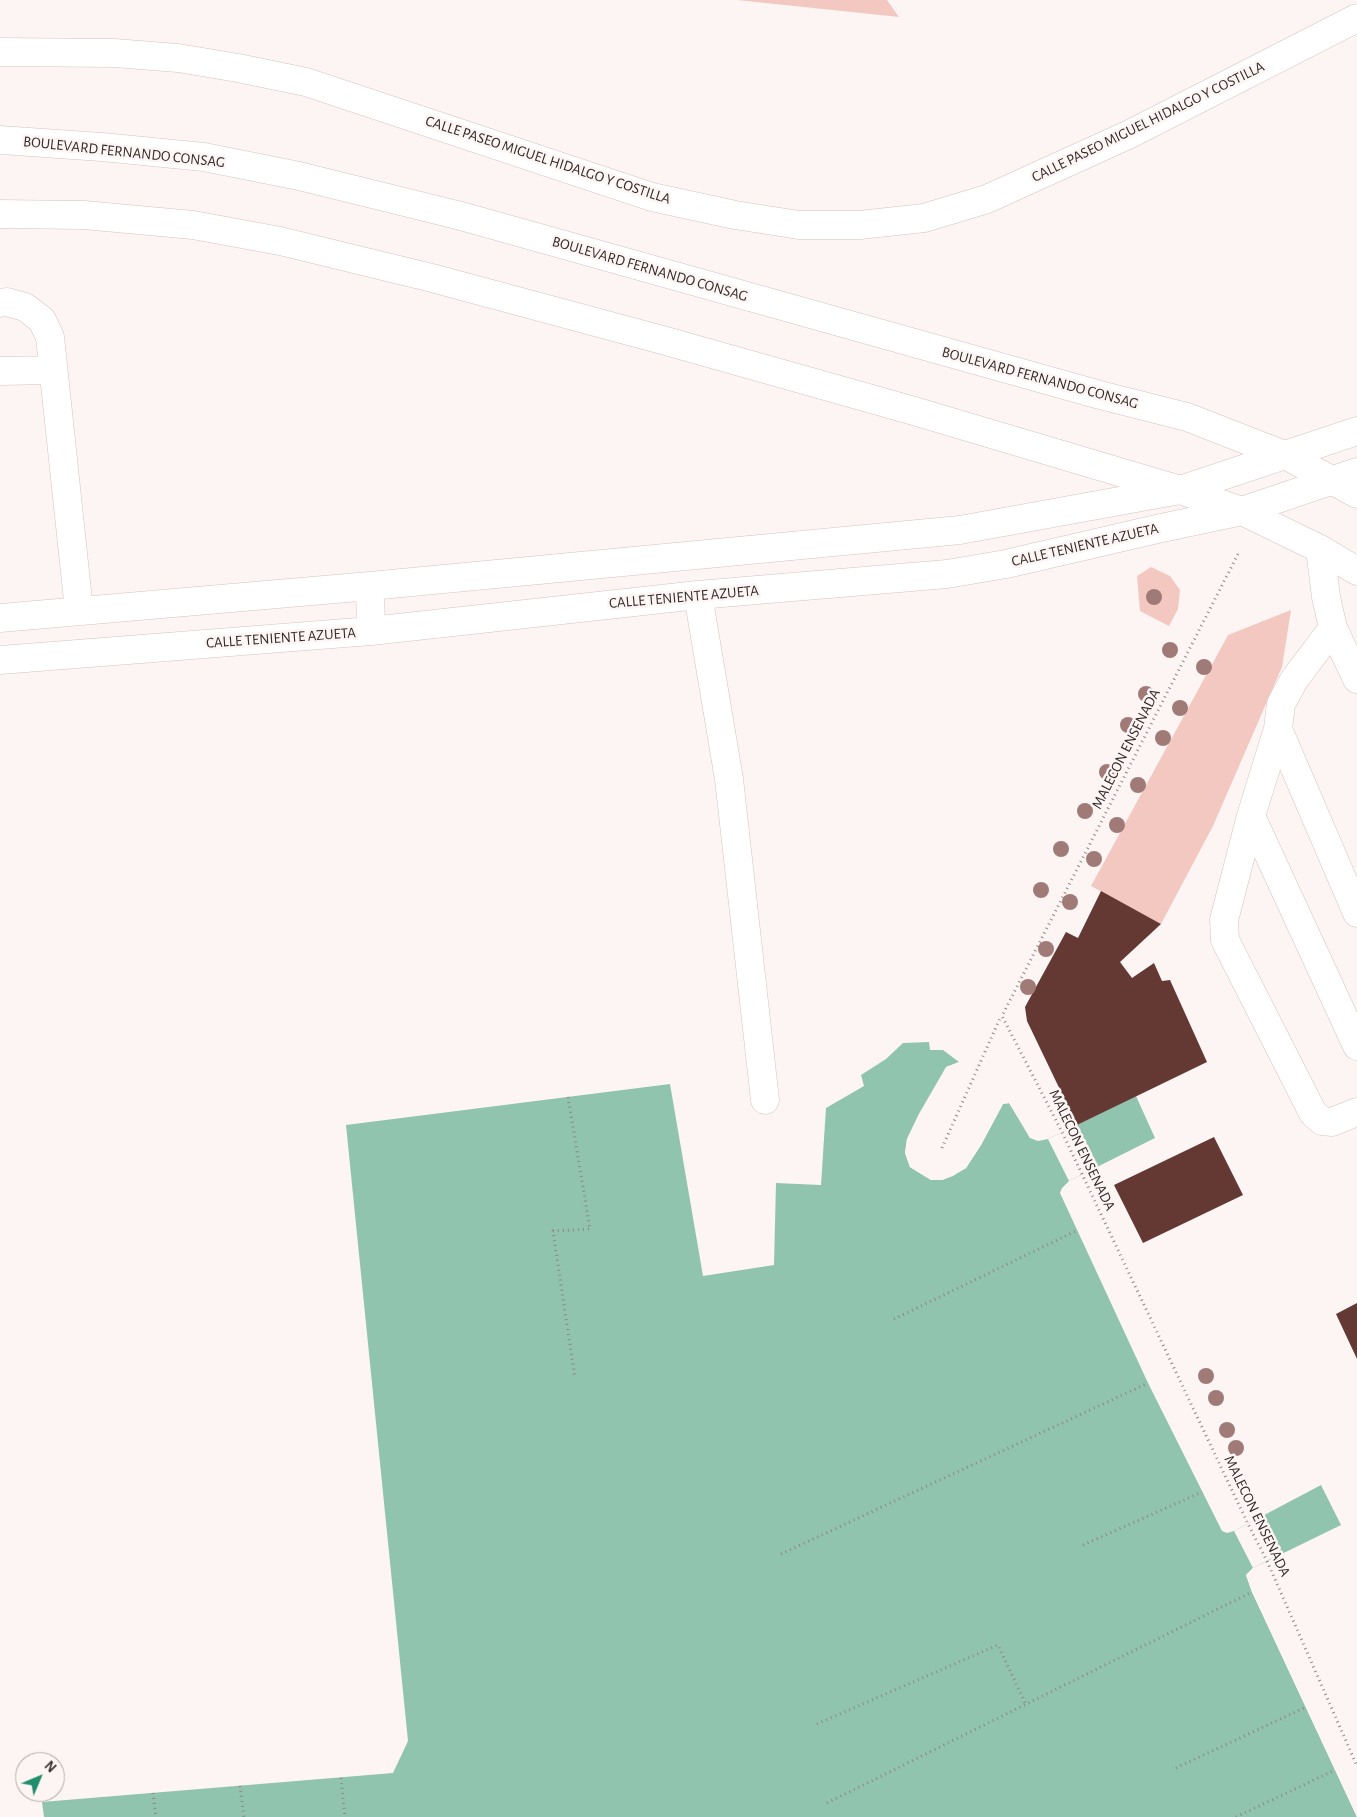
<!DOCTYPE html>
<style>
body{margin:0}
#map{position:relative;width:1357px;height:1817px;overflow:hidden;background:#fdf5f4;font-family:"Alegreya Sans",sans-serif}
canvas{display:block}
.north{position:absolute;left:15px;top:1752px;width:50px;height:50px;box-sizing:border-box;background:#fdf5f4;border:1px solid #aca5a4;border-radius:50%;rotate:45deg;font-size:14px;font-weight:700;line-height:20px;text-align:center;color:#332c2b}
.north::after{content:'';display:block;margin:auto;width:18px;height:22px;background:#208d6c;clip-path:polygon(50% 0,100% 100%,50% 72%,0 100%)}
</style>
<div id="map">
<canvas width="1357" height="1817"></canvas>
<div class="north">N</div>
</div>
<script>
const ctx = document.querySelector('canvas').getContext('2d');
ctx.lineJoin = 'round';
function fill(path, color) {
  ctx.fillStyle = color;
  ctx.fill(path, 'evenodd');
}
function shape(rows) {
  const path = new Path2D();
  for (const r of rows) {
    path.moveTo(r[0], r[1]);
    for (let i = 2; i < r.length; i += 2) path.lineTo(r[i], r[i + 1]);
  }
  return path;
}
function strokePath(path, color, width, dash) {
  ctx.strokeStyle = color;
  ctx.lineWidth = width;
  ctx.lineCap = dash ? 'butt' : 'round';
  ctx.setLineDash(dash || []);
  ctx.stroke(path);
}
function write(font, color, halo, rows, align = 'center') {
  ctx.font = font + ' "Alegreya Sans",sans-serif';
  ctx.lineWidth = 5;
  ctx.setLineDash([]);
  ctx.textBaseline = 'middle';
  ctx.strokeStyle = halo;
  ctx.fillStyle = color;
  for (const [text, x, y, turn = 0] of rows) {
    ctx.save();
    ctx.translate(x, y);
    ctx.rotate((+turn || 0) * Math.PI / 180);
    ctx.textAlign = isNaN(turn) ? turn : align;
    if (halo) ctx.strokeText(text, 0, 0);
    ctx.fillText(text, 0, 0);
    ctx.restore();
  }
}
fill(shape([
 [737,0,887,0,899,17],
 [1151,567,1170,576,1180,590,1178,609,1169,626,1140,611,1137,576],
 [1291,610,1282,667,1213,826,1161,924,1091,886,1228,635]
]), '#f3c8c1');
fill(shape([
 [929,1042,930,1050,943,1050,959,1062,946,1067,919,1114,907,1139,905,1153,910,1167,931,1180,942,1180,966,1168,981,1145,1003,1104,1009,1103,1030,1138,1048,1139,1136,1096,1155,1138,1069,1181,1062,1188,1060,1193,1148,1383,1222,1531,1227,1533,1234,1531,1321,1485,1341,1525,1253,1568,1246,1575,1252,1592,1357,1817,44,1817,42,1802,393,1773,408,1741,346,1125,670,1084,703,1276,774,1265,776,1183,821,1185,826,1108,864,1086,861,1075,886,1059,903,1043]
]), '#90c4af');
fill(shape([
 [959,1062,957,1065,948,1069,921,1115,909,1140,907,1153,912,1165,931,1177,941,1177,964,1166,979,1143,1001,1103,1009,1101,1018,1111,1032,1136,1038,1138,1047,1137,1048,1139,1077,1125,1098,1166,1069,1181,1048,1139,1038,1141,1030,1138,1016,1112,1009,1103,1003,1104,981,1145,966,1168,953,1176,942,1180,931,1180,910,1167,905,1153,907,1139,919,1114,947,1067],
 [1259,1518,1278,1555,1253,1568,1254,1571,1249,1576,1254,1591,1357,1811,1357,1817,1252,1592,1246,1575,1253,1568,1234,1531]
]), '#fdf5f4');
fill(shape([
 [1101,891,1161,924,1120,962,1132,978,1154,963,1162,981,1170,980,1207,1062,1077,1125,1027,1021,1025,1007,1066,932,1078,938],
 [1214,1137,1243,1195,1143,1243,1114,1185],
 [1357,1303,1357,1359,1336,1314]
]), '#643933');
const minor = shape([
 [0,52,114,53,178,58,238,68,306,82,652,197,735,215,799,225,860,225,924,218,987,199,1130,134,1357,18],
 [0,303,7,302,25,307,42,320,50,337,79,610],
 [0,371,53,370],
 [1320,549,1326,597,1333,628,1357,679],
 [370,586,371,631],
 [698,595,729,779,765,1100],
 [0,618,370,586,960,530,1180,490,1357,431],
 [1333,628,1294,680,1281,704,1278,729,1251,816,1224,920,1225,940,1313,1113,1322,1121,1332,1122,1357,1112],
 [0,660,371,631,698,595,947,574,1006,564,1157,529,1242,511,1357,472],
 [1278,729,1357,913],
 [1251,816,1357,1046]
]);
const highway = shape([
 [0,140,102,147,204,157,299,176,461,216,1100,395,1187,417,1287,456,1357,494],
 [0,214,84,215,193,225,280,241,432,278,666,341,914,411,1180,490,1242,511,1320,549,1357,571]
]);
strokePath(minor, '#d6c2bf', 29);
strokePath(highway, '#d6c2bf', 29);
strokePath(shape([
 [1238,554,1002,1016,1062,1132,1248,1524,1267,1561,1357,1766],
 [568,1097,590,1229,553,1231,575,1378],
 [942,1148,1001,1016],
 [894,1319,1078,1230],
 [1083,1545,1202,1492],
 [781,1554,1148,1383],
 [817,1724,998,1645,1026,1705],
 [1176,1768,1306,1707],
 [341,1778,345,1817],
 [240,1786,244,1817],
 [153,1793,156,1817],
 [827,1803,1252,1592],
 [1236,1817,1335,1770]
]), '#8f8786', 3, [1, 4]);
strokePath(minor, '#fff', 28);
strokePath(highway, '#fff', 28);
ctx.fillStyle = '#a07a77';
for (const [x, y] of [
 [1154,597],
 [1170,650],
 [1204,667],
 [1146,694],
 [1180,708],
 [1128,725],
 [1163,738],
 [1107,772],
 [1138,785],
 [1085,811],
 [1117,825],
 [1061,849],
 [1094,859],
 [1041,890],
 [1070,902],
 [1046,949],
 [1028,987],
 [1206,1376],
 [1216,1398],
 [1227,1430],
 [1236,1448]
]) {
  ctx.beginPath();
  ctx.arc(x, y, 8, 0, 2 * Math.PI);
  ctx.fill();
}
write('15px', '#332c2b', '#fdf5f4', [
 ["CALLE PASEO MIGUEL HIDALGO Y COSTILLA",1148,122,-26],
 ["BOULEVARD FERNANDO CONSAG",124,152,6],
 ["CALLE PASEO MIGUEL HIDALGO Y COSTILLA",548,160,18],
 ["BOULEVARD FERNANDO CONSAG",650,269,16],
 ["BOULEVARD FERNANDO CONSAG",1040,378,15],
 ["CALLE TENIENTE AZUETA",1085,545,-13],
 ["CALLE TENIENTE AZUETA",684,597,-5],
 ["CALLE TENIENTE AZUETA",281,638,-4],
 ["MALECON ENSENADA",1126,749,-63],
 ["MALECON ENSENADA",1082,1150,64],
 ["MALECON ENSENADA",1257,1516,64]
]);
</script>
